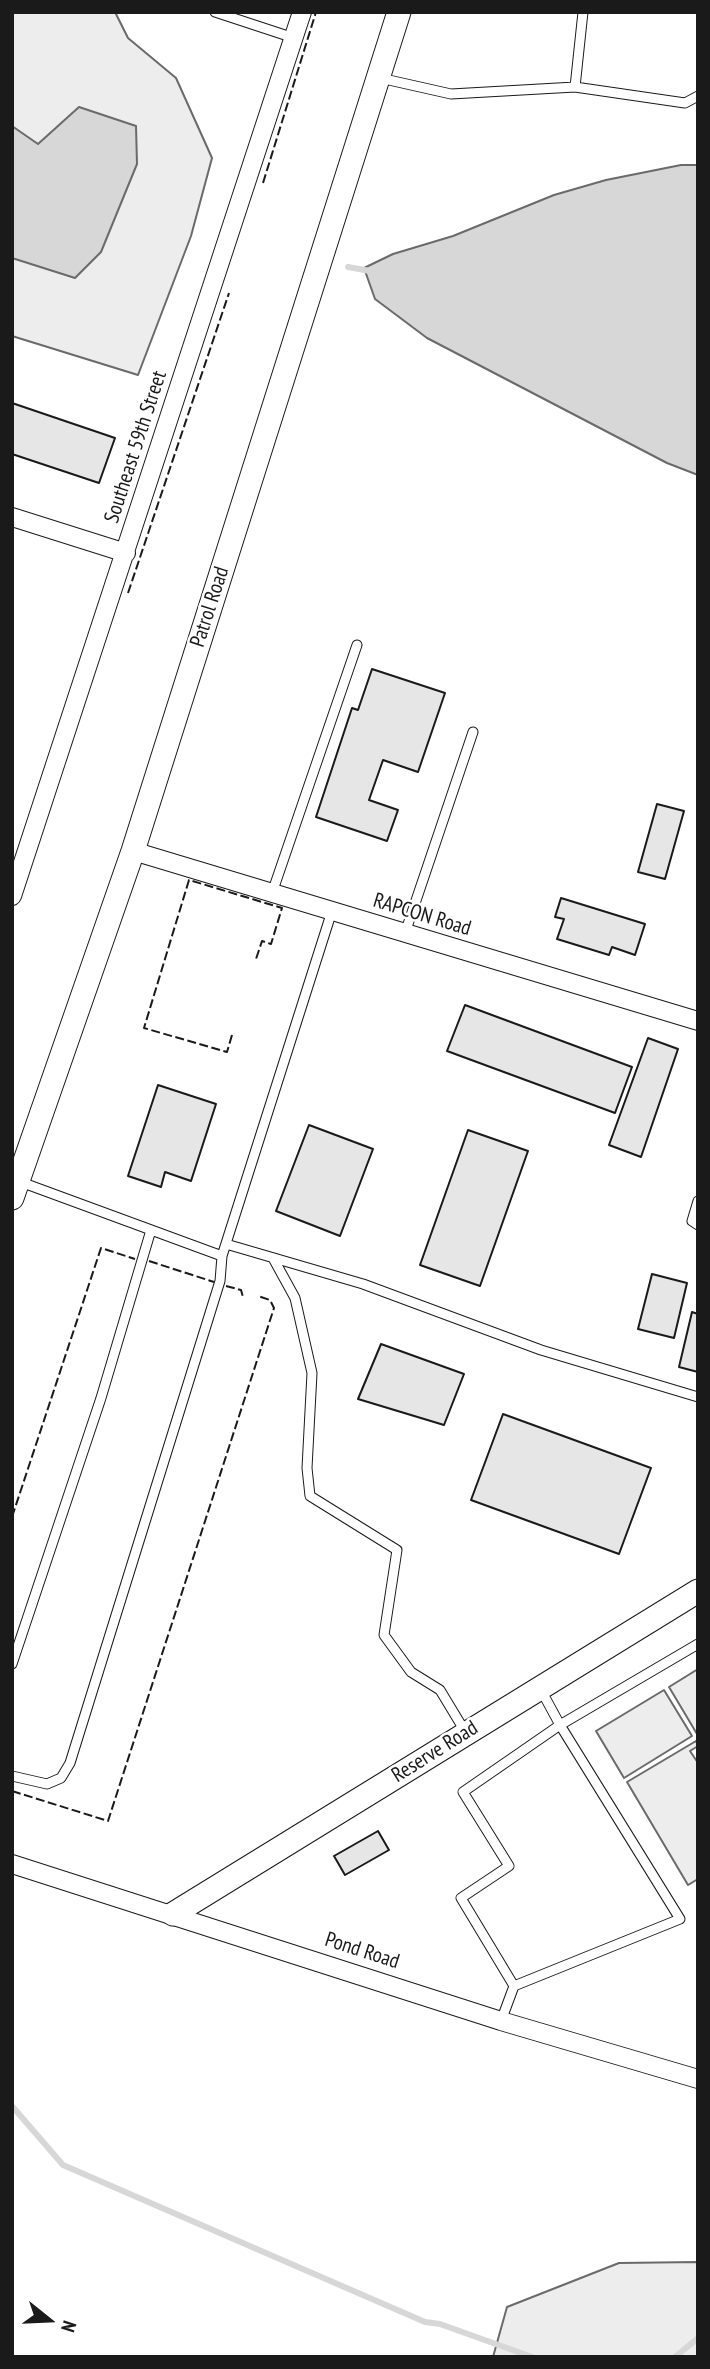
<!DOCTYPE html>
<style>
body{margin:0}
#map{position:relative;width:710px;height:2369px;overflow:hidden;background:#fff;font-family:"PT Sans Narrow",sans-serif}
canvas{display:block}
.frame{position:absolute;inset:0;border:14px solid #1a1a1a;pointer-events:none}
.north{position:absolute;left:14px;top:2285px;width:70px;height:70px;-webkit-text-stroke:5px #fff;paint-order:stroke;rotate:108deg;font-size:19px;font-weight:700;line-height:28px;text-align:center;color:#1a1a1a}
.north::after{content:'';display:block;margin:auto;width:24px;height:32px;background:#1a1a1a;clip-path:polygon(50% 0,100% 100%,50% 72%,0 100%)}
</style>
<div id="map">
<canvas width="710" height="2369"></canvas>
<div class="frame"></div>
<div class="north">N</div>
</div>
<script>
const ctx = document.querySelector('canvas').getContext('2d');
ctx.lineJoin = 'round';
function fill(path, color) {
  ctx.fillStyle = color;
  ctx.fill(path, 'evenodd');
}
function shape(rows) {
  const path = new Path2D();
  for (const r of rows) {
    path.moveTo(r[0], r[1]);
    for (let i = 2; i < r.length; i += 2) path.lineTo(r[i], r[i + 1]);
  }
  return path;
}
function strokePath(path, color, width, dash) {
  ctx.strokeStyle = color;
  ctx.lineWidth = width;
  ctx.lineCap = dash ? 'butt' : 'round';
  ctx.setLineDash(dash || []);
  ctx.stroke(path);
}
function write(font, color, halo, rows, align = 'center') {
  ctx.font = font + ' "PT Sans Narrow",sans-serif';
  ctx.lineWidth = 5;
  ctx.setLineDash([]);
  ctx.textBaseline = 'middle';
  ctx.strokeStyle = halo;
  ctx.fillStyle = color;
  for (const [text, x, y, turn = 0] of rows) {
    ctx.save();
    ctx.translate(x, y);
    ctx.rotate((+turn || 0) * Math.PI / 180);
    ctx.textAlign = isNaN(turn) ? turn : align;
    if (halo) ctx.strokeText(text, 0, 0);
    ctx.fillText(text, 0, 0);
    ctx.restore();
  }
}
const green = shape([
 [12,12,115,12,128,38,176,78,212,158,191,236,138,375,12,336,12,12],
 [698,1669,698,1734,697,1734,669,1687,698,1669],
 [664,1690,692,1736,624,1778,596,1731,664,1690],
 [696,1741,698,1746,690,1751,698,1763,698,1879,688,1885,627,1782,696,1741],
 [698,2262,698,2357,493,2357,507,2307,619,2263,698,2262]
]);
fill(green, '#ededed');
strokePath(green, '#6a6a6a', 2);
const water = shape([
 [79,107,136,126,137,164,101,252,75,278,12,258,12,126,38,144,79,107],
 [681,165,698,165,698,475,667,463,427,338,375,299,364,268,393,254,453,236,554,195,606,180,681,165]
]);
fill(water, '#d7d7d7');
strokePath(water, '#6a6a6a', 2);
strokePath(shape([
 [348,267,370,271],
 [12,2106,63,2165,425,2322,440,2324,532,2357],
 [675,2357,698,2338]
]), '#d7d7d7', 6);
const building = shape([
 [12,403,115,438,99,483,12,454,12,403],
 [372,669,445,693,418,772,383,760,369,800,398,810,387,841,316,817,352,708,358,710,372,669],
 [657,804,684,811,665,879,638,872,657,804],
 [561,898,645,924,635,955,612,947,609,955,557,939,564,919,555,917,561,898],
 [465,1005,632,1067,615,1113,447,1051,465,1005],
 [648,1038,678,1049,641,1157,609,1145,648,1038],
 [158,1085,216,1104,191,1181,165,1172,161,1187,128,1176,158,1085],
 [309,1125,373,1149,340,1236,276,1211,309,1125],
 [468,1130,528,1151,480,1286,420,1265,468,1130],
 [652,1274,687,1283,674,1338,638,1329,652,1274],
 [692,1312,698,1314,698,1372,679,1367,692,1312],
 [381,1344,464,1374,444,1425,358,1399,381,1344],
 [503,1414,651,1468,619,1554,471,1500,503,1414],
 [378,1831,389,1850,345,1875,334,1856,378,1831]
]);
fill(building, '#e6e6e6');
strokePath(building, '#1a1a1a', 2);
const service = shape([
 [215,12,294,38],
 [380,78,451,94,575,87,685,103,698,96],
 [575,87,583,12],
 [272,893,357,645],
 [405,933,473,732],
 [18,1181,222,1256,332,911],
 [698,1201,692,1221,698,1225],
 [226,1244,363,1284,541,1350,698,1397],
 [273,1258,295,1298,312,1373,307,1468,310,1496,397,1550,384,1635,411,1672,440,1690,466,1733],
 [12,1664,101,1398,151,1230],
 [541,1690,560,1725,680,1919,514,1986,461,1898,509,1866,463,1792,560,1725,698,1644],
 [12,1776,47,1784,61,1778,70,1763,220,1281,222,1256],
 [501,2021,514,1986]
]);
const minor = shape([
 [12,517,126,553],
 [133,851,698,1021],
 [12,896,302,12],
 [12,1864,501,2021,698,2079]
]);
const tertiary = shape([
 [12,1198,133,851,399,12],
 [173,1914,698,1591]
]);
strokePath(service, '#1a1a1a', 11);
strokePath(minor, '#1a1a1a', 20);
strokePath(tertiary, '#1a1a1a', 25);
strokePath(service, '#fff', 9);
strokePath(minor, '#fff', 18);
strokePath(tertiary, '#fff', 23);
strokePath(shape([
 [263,183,316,12],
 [128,593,229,293],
 [232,1035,227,1052,144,1028,189,880,282,908,271,944,262,941,256,959],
 [149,1261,214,1282],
 [226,1286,241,1290,243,1297],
 [12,1517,101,1248,135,1259],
 [12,1791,108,1821,274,1308,270,1300,258,1296]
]), '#1a1a1a', 2, [9, 3.5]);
write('21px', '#1a1a1a', '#fff', [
 ["Southeast 59th Street",136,447,-72],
 ["Patrol Road",210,607,-72],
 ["RAPCON Road",422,915,17],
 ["Reserve Road",435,1752,-32],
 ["Pond Road",362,1951,18]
]);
</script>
